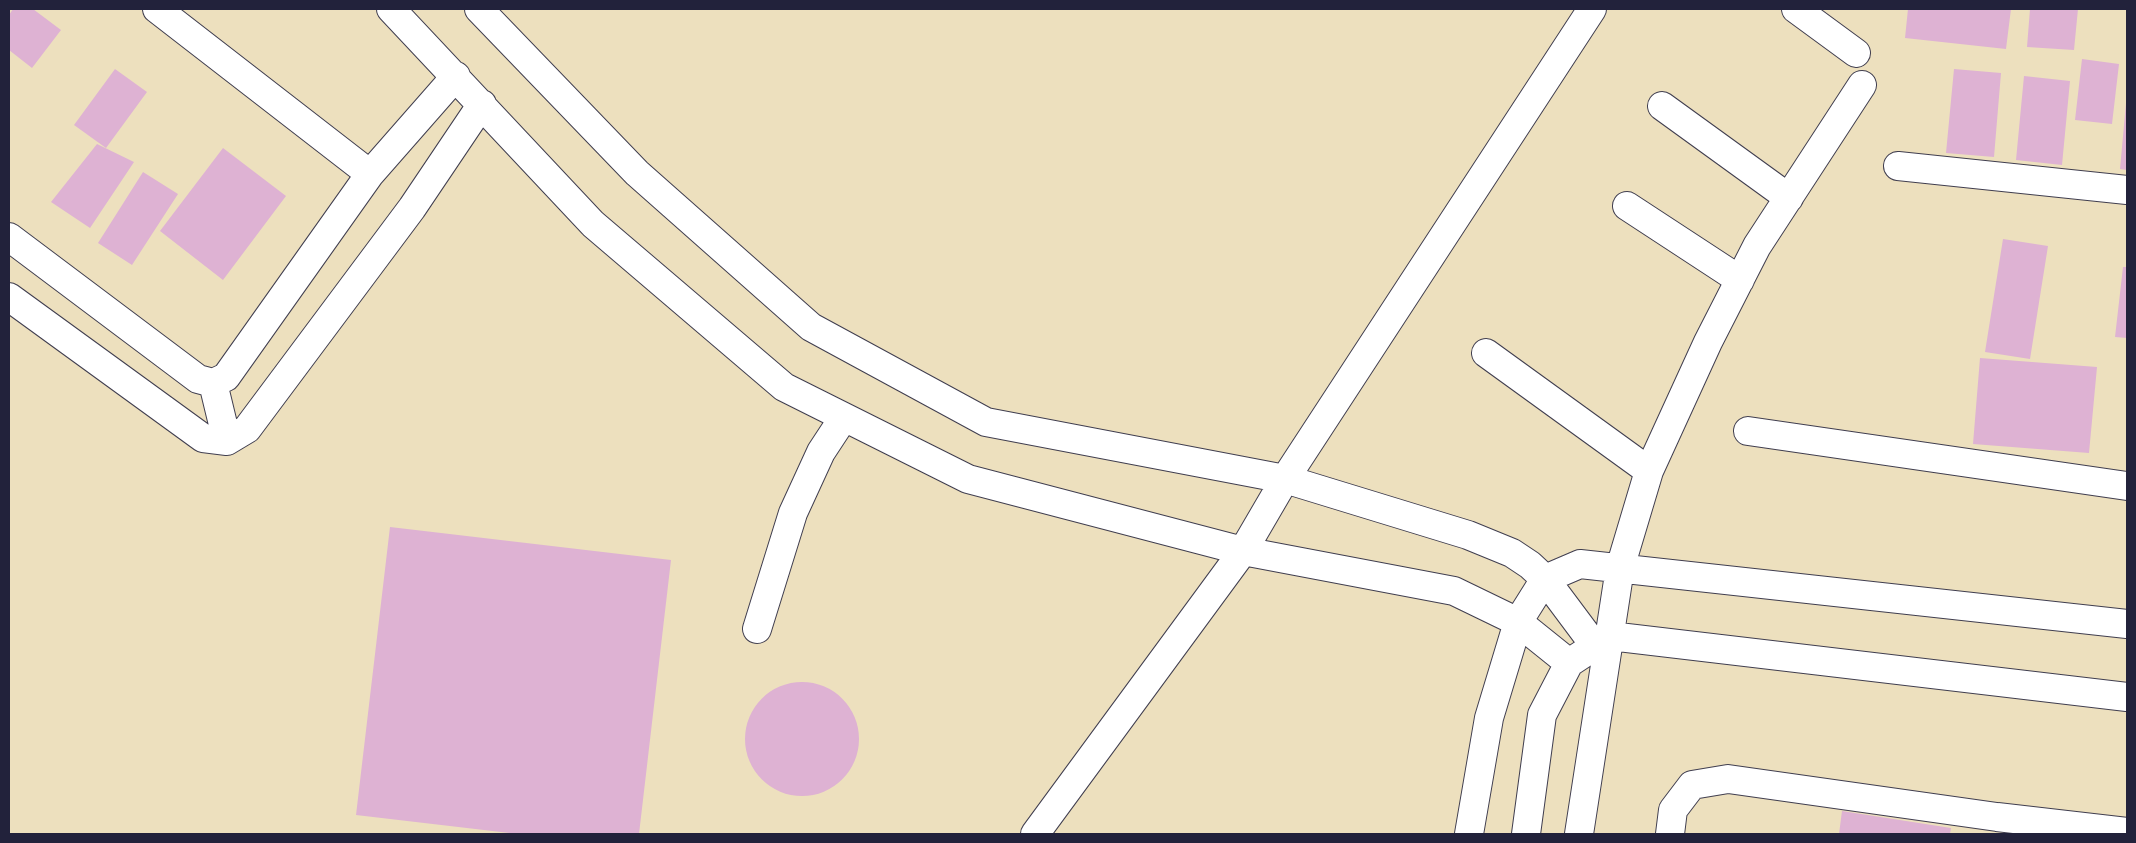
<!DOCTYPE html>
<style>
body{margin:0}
#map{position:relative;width:2136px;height:843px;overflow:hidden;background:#ede0be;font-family:"Balsamiq Sans",sans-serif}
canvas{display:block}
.frame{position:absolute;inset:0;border:10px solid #22223b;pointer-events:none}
</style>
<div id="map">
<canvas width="2136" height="843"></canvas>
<div class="frame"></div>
</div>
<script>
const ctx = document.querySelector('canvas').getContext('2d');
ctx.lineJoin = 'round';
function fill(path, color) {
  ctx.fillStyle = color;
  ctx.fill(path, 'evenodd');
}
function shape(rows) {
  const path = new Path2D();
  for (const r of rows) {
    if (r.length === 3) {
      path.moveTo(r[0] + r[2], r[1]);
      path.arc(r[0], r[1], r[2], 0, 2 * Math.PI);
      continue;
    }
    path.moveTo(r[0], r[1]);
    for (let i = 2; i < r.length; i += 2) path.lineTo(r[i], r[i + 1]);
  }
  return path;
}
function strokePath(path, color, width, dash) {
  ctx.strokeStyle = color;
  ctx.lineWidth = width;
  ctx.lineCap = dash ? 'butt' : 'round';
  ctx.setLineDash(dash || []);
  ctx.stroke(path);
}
fill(shape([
 [13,9,33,9,61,30,32,68,9,50,9,15],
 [1908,9,2011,9,2006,49,1905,38],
 [2030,9,2078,9,2074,50,2027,47],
 [2082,59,2119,64,2112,124,2075,120],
 [115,69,147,92,106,148,74,125],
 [1954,69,2001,73,1994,157,1946,153],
 [2024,76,2070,81,2062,165,2016,160],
 [2126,103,2127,103,2127,170,2120,169],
 [97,144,134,162,90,228,51,202],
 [223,148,286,196,223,280,160,231],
 [143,172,178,194,132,265,98,243],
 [2003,239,2048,246,2030,359,1985,352],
 [2123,267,2127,267,2127,338,2115,337],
 [1980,358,2097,367,2089,453,1973,444],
 [390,527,671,560,639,834,518,834,356,815],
 [802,739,57],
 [1842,811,1951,828,1950,834,1839,834]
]), '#deb2d3');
const minor = shape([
 [157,9,370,174],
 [391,9,593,224,784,387,968,479,1243,551,1454,591,1518,622,1569,663],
 [479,9,637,173,811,327,986,422,1285,479,1468,535,1512,553,1530,565,1545,579,1595,646],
 [1796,9,1856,53],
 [1662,106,1789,198],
 [1898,166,2127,190],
 [1627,206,1740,280],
 [9,237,198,379,213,383,226,377,370,174,456,76],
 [9,297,203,438,227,441,247,429,412,208,482,104],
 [1486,353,1649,471],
 [213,383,227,441],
 [1748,431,2127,486],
 [757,629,793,513,821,452,844,417],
 [1035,834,1243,551,1285,479,1592,9],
 [1469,834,1489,718,1518,622,1545,579,1580,564,2127,624],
 [1526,834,1542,715,1569,663,1610,636,2127,697],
 [1579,834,1620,568,1649,471,1708,342,1757,246,1862,85],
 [1670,834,1673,810,1692,785,1728,779,1997,817,2127,832]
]);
strokePath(minor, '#403e4f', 30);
strokePath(minor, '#fff', 28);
</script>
